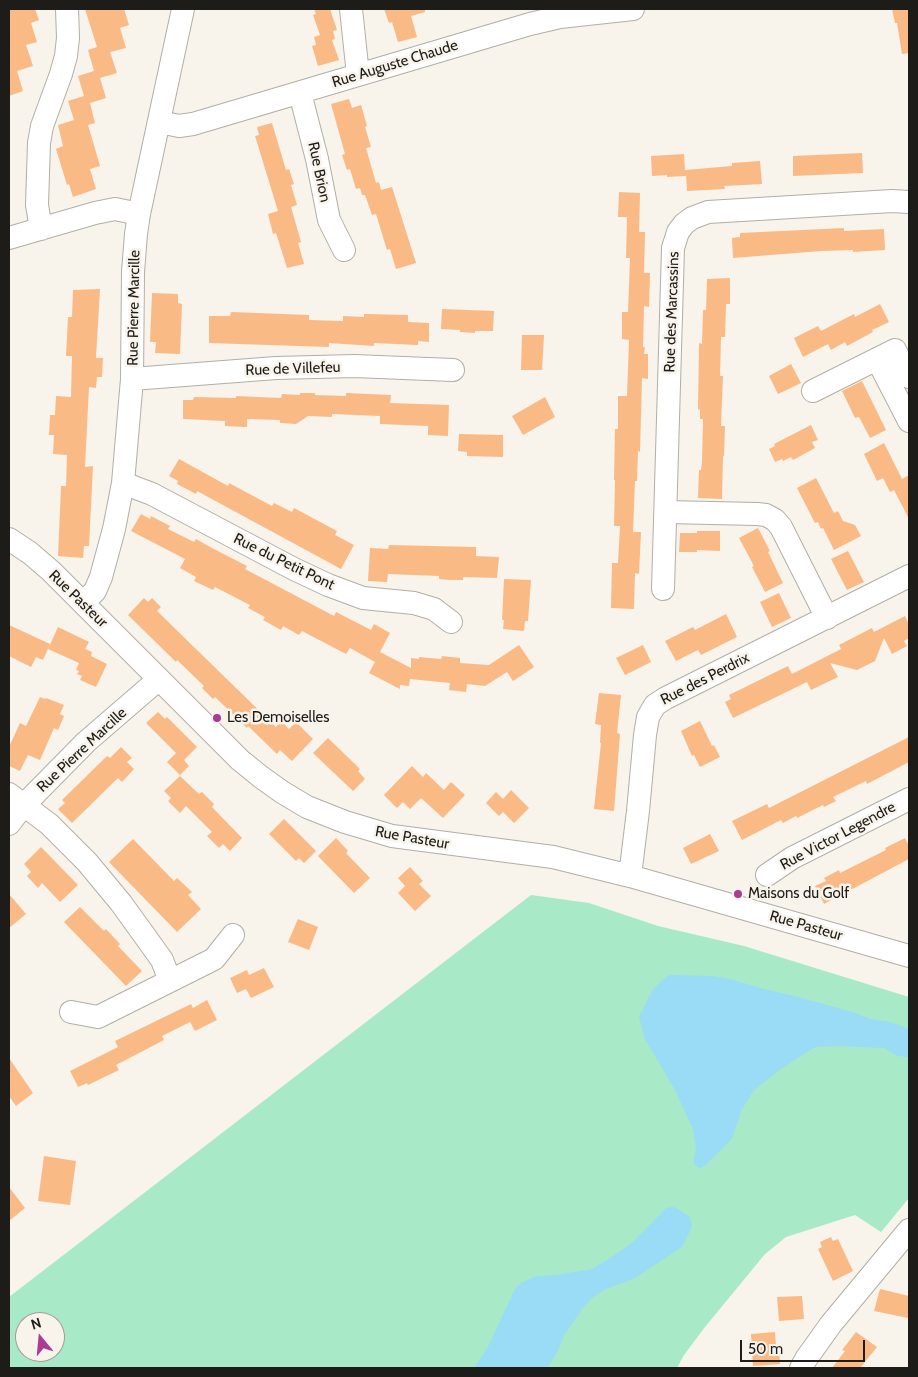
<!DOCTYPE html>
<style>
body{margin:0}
#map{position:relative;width:918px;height:1377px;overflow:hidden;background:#f8f3eb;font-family:Cabin,sans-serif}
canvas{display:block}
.frame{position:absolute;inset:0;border:10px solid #1e1c19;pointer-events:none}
.north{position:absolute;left:15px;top:1312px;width:50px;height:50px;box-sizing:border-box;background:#f8f3eb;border:1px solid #a19d97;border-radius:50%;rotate:343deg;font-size:14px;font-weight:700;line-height:20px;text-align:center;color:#1e1c19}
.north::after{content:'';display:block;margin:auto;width:18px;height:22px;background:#ac3b96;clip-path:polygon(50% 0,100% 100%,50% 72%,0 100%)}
.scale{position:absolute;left:740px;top:1340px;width:125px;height:22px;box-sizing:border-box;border:2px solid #1e1c19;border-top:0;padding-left:6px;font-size:15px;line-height:18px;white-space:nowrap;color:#1e1c19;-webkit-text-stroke:4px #f8f3eb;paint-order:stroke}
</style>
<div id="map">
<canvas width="918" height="1377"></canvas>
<div class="frame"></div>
<div class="north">N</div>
<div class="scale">50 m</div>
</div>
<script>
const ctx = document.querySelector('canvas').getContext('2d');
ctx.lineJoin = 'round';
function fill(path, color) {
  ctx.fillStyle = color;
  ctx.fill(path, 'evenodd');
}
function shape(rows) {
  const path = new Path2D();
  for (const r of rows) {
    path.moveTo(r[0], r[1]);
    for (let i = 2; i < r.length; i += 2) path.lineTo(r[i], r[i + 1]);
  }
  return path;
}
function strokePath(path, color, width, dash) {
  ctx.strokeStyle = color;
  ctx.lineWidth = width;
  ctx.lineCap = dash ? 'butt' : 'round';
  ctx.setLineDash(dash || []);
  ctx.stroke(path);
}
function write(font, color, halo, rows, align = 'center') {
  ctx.font = font + ' Cabin,sans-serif';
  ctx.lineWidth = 5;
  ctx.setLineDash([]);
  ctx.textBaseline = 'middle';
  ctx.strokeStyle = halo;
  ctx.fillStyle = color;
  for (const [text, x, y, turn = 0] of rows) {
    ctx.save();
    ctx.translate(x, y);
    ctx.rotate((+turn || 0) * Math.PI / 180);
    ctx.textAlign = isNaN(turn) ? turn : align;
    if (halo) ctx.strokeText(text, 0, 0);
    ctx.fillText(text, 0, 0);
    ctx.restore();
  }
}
fill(shape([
 [531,895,589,903,658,926,744,946,909,997,909,1198,881,1232,855,1215,786,1237,765,1254,705,1327,684,1355,677,1368,9,1368,9,1297],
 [25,1322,55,1322,55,1352,25,1352]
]), '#a8e9c7');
fill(shape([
 [670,975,712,976,726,978,764,989,798,997,856,1013,870,1019,891,1022,909,1029,909,1057,898,1056,884,1048,837,1046,816,1047,807,1052,781,1069,754,1090,742,1109,733,1136,730,1141,705,1166,700,1168,697,1167,694,1164,694,1159,696,1148,693,1129,674,1088,645,1039,639,1017,652,991,662,980],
 [673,1207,678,1209,690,1217,692,1227,682,1247,635,1278,606,1289,593,1297,585,1305,564,1335,557,1353,547,1368,474,1368,488,1347,515,1289,521,1283,537,1276,556,1275,592,1269,612,1257,633,1242,666,1208]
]), '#9adbf6');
fill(shape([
 [9,9,35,9,39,20,31,23,37,42,26,45,33,66,17,71,23,91,9,96],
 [85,9,124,9,129,25,120,28,126,48,110,52,117,73,100,78,106,98,90,103,95,123,88,125,100,166,90,169,96,189,73,197,69,184,67,185,56,149,63,146,58,125,74,120,68,101,84,96,78,76,94,71,88,50,97,47],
 [314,9,330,9,337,30,333,31,335,39,332,40,339,60,318,66,312,46,316,45,314,37,320,35,313,15,316,14],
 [384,9,425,9,425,12,411,16,417,37,398,42,392,22,389,23],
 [892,9,909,9,909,53,902,54,897,23,895,23],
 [349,99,352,108,361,105,367,126,365,127,371,147,366,148,376,183,379,182,381,190,392,187,416,263,396,269,390,249,387,250,376,214,372,215,365,195,362,195,360,188,356,189,350,169,347,170,342,155,345,154,331,104],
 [272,123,286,170,289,169,294,184,291,185,297,205,291,207,301,242,298,243,304,264,287,268,276,233,273,234,268,214,278,211,255,136,259,135,257,127],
 [862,153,863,173,793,176,793,156],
 [684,154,685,170,732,166,732,163,760,161,762,184,724,186,725,189,687,191,686,173,686,176,667,177,667,175,652,176,651,156],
 [619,192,640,193,639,232,645,232,644,273,650,273,649,307,644,306,643,347,645,347,644,354,648,354,648,379,642,378,640,452,638,451,637,481,635,481,633,532,641,532,639,574,635,573,634,609,611,608,612,563,618,563,620,526,614,526,615,480,614,480,615,429,618,429,618,396,627,396,629,340,622,339,622,312,628,312,630,258,626,258,627,217,618,217],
 [844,228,844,231,884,229,885,250,853,252,853,250,821,251,733,258,732,238,740,237,740,233],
 [730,278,730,304,726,304,725,337,721,337,720,376,723,376,721,426,725,426,724,456,723,456,722,499,698,498,699,470,701,470,702,462,703,419,700,419,700,409,698,410,699,343,702,344,703,310,706,310,707,279],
 [100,289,96,358,103,358,102,377,97,377,96,388,89,387,85,467,93,466,89,546,84,546,83,558,58,556,61,486,66,486,67,455,53,454,54,435,49,435,50,415,55,415,56,396,71,397,72,356,66,356,68,317,72,317,73,290],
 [152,293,178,294,178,303,182,304,180,354,155,353,156,342,150,342],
 [880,304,889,322,872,330,873,332,847,346,845,342,831,350,828,344,803,357,794,338,818,326,821,331,854,314,855,317],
 [442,309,494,311,493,331,475,331,475,333,460,332,460,330,441,329],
 [231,312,309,315,309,320,343,321,343,316,364,317,364,314,408,315,408,322,429,323,429,342,418,341,418,345,374,343,374,346,329,343,329,347,209,343,209,316,230,316],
 [522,335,544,335,542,370,521,370],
 [791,364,801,383,778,394,769,376],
 [862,381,886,430,870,438,859,417,855,418,842,391],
 [300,393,315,393,315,395,346,396,346,393,391,395,390,403,449,405,448,436,428,435,428,426,380,424,380,416,332,414,332,417,308,416,296,424,280,423,280,420,247,419,247,427,225,426,225,421,183,419,183,400,193,400,194,397,236,398,236,396,281,398,282,394,300,395],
 [545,397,555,417,523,435,512,416],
 [811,425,818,440,812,442,815,448,793,460,791,457,783,461,782,459,775,462,769,449,775,446,774,444],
 [459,434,503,435,503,457,467,456,467,452,458,451],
 [884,443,902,479,909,475,909,519,894,490,890,492,883,478,877,481,864,454],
 [179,459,228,486,229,483,272,506,274,503,292,512,294,508,337,531,335,535,354,545,341,569,197,491,196,494,177,484,178,481,169,476],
 [816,478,834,513,838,511,843,521,855,525,861,536,834,550,823,528,821,529,818,522,815,523,797,488],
 [141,514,150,519,151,516,170,526,168,529,194,542,196,539,212,548,247,566,245,569,334,616,336,612,371,630,374,624,390,633,380,652,411,668,411,658,419,659,419,657,441,659,442,656,460,658,460,663,489,665,519,645,534,667,513,681,507,672,485,686,467,684,466,692,449,690,450,683,410,679,409,686,400,685,400,689,369,673,375,662,350,648,346,654,302,631,299,635,283,626,281,630,263,620,265,617,248,608,250,605,215,587,213,590,194,581,196,577,180,568,185,559,131,531],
 [758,528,770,551,768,552,783,583,765,592,752,567,754,566,739,538],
 [697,531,720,531,720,551,697,550,697,552,679,552,680,533,697,533],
 [389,545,476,547,476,556,499,557,497,578,463,577,463,580,450,580,439,579,439,576,388,574,387,582,368,581,370,548,388,549],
 [848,551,864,582,847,590,831,559],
 [504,579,531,580,528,621,525,621,524,631,503,629,504,620,502,620],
 [779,593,791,618,772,627,760,602],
 [144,598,148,602,152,598,161,607,157,611,276,727,281,721,289,729,296,722,313,739,292,761,280,750,277,754,248,726,247,728,215,697,213,699,202,688,204,686,177,660,176,662,128,615],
 [726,614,737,637,701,655,698,650,676,661,665,641,693,627,695,630],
 [905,616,909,625,909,638,904,641,907,646,892,654,884,638,875,661,857,670,830,663,838,677,811,690,807,682,733,718,725,702,731,699,729,695,788,666,792,674,841,649,839,645,872,628,874,632],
 [9,625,50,644,43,660,36,657,31,667,9,656],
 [58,627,89,642,85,649,92,652,91,656,107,664,96,687,80,680,82,676,77,674,79,671,76,670,79,663,48,649],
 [643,645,651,662,625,675,616,658],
 [599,693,621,695,617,733,620,734,614,811,594,809,601,743,600,743,601,725,595,724],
 [40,697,45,699,46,698,64,705,60,714,64,716,58,730,54,728,40,760,28,755,20,771,9,766,9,747,20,723,26,726],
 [158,712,165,719,167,717,197,747,184,760,189,766,180,775,167,762,176,753,146,723],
 [700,721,712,746,714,745,720,757,700,767,694,755,692,756,681,731],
 [909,737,909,762,867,784,866,781,833,797,836,801,824,807,823,805,797,818,796,816,783,823,781,820,742,840,732,821,767,804,769,808],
 [328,738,360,769,358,771,365,779,353,791,313,753],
 [121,747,132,758,127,762,134,769,122,782,118,778,72,823,58,809,65,803,62,800,107,756,110,758],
 [412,766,423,777,426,773,444,790,451,782,465,795,443,818,421,798,410,809,403,802,397,808,384,795],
 [180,776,199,794,202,792,214,804,212,807,242,838,230,851,223,844,219,848,207,836,212,832,186,806,180,813,168,801,171,798,164,791],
 [511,790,529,808,514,823,503,812,499,816,486,803,496,792,503,799],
 [284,819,316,851,304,863,299,858,296,861,269,834],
 [710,834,719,851,691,864,683,848],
 [336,838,348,851,346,853,370,878,354,893,318,856],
 [905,838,909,846,909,859,824,904,815,886,826,881,824,878,839,870,840,873,886,850,885,848],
 [133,839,174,881,177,878,192,892,188,895,201,909,177,932,109,862],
 [41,847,78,885,60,902,42,883,38,888,27,876,31,872,24,864],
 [410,867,423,881,419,884,431,896,415,911,398,893,405,886,398,878],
 [9,894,26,914,9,928],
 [80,907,104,931,106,929,120,944,118,946,142,971,126,986,64,922],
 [298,919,318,927,309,950,288,942],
 [264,968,274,987,251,998,246,989,237,993,230,978,247,970,249,975],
 [207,1000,217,1020,195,1031,190,1022,162,1036,164,1040,116,1065,119,1070,88,1085,87,1083,78,1087,70,1071,118,1047,115,1041,191,1004,193,1008],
 [9,1058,33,1093,16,1106,9,1096],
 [44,1156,76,1161,70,1205,38,1201],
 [9,1187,25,1208,9,1221],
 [831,1237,833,1241,838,1239,853,1271,833,1281,818,1249,822,1247,820,1242],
 [880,1289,909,1296,909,1311,908,1318,874,1311],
 [802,1296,804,1319,779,1321,777,1297],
 [775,1332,776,1346,779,1346,780,1364,753,1366,751,1334],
 [856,1332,877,1347,860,1368,832,1368,845,1351,842,1350]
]), '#faba85');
const minor = shape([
 [351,9,358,75],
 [300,93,317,159,329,220,344,250],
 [160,122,179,126,193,124,530,24,560,17,633,9],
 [41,229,37,205,39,143,42,126,61,74,66,56,68,38,67,9],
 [9,238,95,213,115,209,139,214],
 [909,377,895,350,877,359,909,421],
 [132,379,276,368,354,366,453,370],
 [813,391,877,359],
 [123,483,152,494,294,569,328,585,363,598,414,603,434,609,451,622],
 [666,512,757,514,766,515,775,520,781,527,827,618],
 [9,539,30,553,51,571,240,760,261,777,282,792,307,807,345,822,392,836,553,857,630,876,909,956],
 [663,589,673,248,678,232,684,224,692,218,708,212,892,201,909,202],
 [83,603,95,591,101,577,114,529,123,483,132,379,133,272,136,234,139,214,183,9],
 [9,794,49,824,87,862,121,903,152,946,162,960,170,981],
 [9,824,23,806,86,742,159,679],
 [767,875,792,858,909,799],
 [630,876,638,811,645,735,648,717,655,705,666,698,909,576],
 [71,1012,98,1017,214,959,233,935],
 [801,1368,806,1359,831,1324,909,1230]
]);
strokePath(minor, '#b2aea6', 24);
strokePath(minor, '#fff', 22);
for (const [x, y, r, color] of [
 [217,718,5,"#ac3b96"],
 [738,894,5,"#ac3b96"]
]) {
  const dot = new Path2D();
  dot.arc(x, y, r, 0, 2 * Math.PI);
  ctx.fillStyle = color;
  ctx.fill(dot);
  strokePath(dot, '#f8f3eb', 2);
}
write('15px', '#1e1c19', '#f8f3eb', [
 ["Rue Auguste Chaude",395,64,-17],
 ["Rue Brion",319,172,78],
 ["Rue Pierre Marcille",134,308,-89],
 ["Rue des Marcassins",672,312,-88],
 ["Rue de Villefeu",293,369,-2],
 ["Rue du Petit Pont",284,562,26],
 ["Rue Pasteur",78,599,44],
 ["Rue des Perdrix",705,679,-27],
 ["Rue Pierre Marcille",82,750,-43],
 ["Rue Victor Legendre",838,836,-28],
 ["Rue Pasteur",412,838,10],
 ["Rue Pasteur",806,926,16]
]);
write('15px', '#1e1c19', '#f8f3eb', [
 ["Les Demoiselles",227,718],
 ["Maisons du Golf",748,894]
], 'left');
</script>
